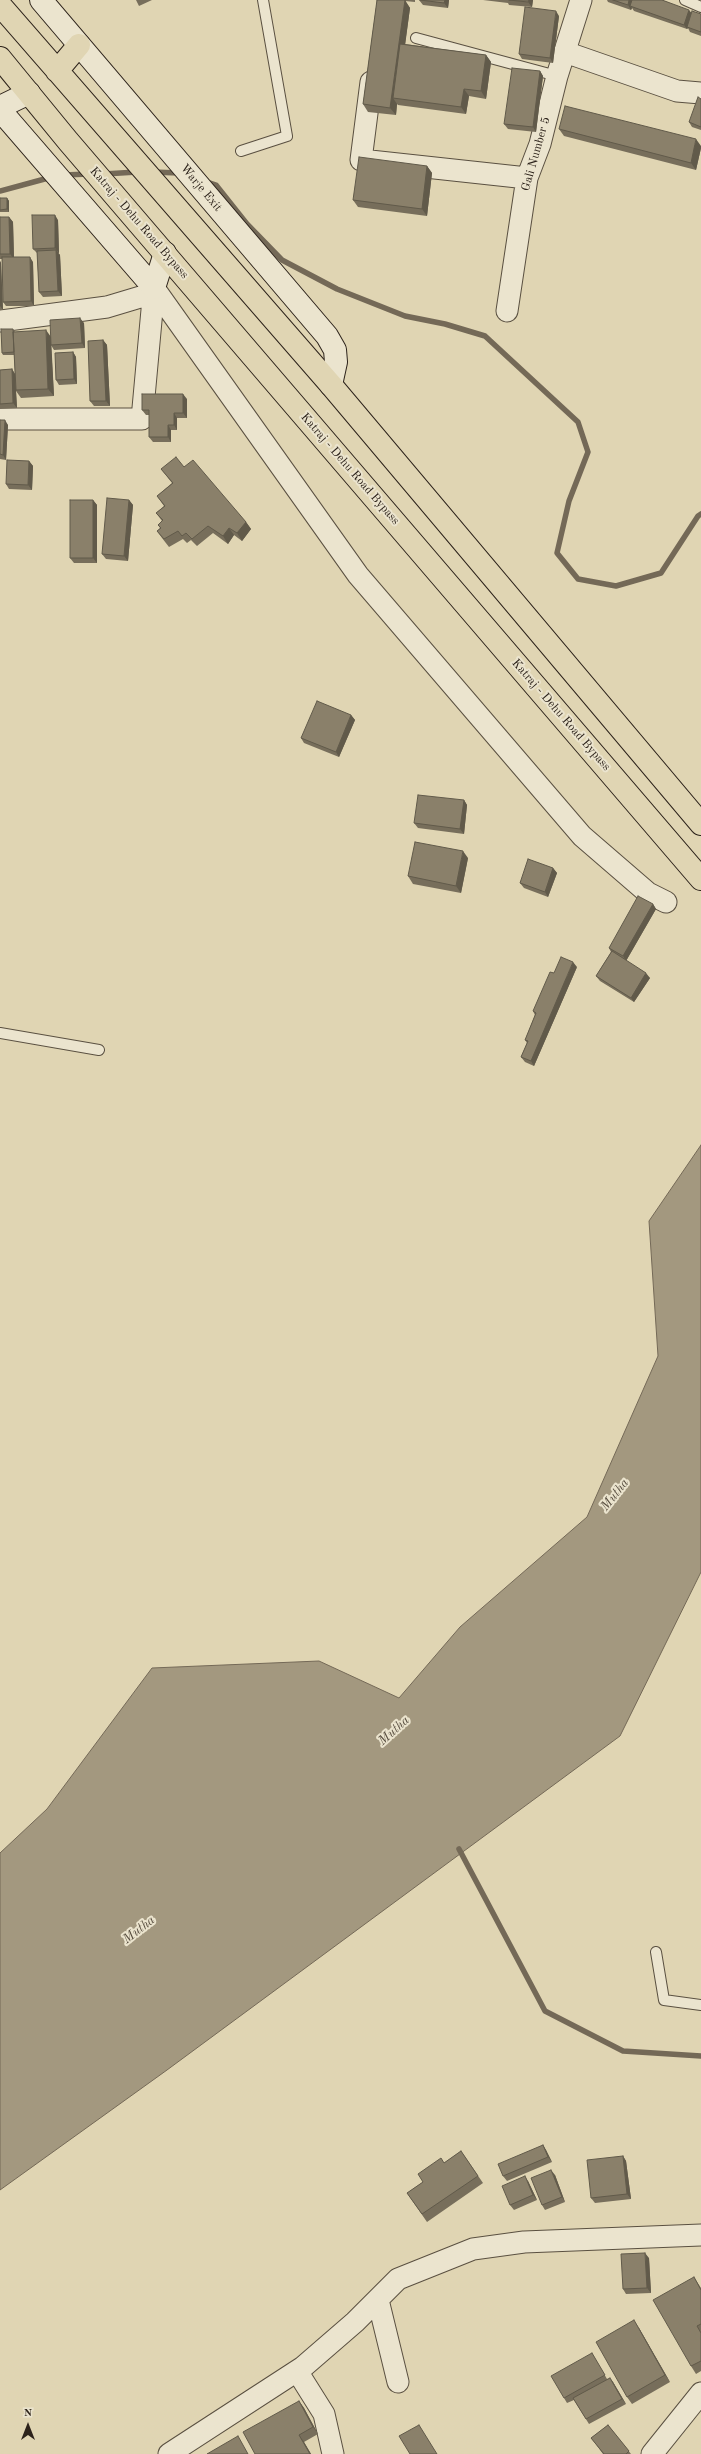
<!DOCTYPE html>
<style>
body{margin:0}
#map{position:relative;width:701px;height:2454px;overflow:hidden;background:#e0d5b3;font-family:"Old Standard TT",serif}
canvas{display:block}
.north{position:absolute;left:8px;top:2406px;width:40px;height:40px;-webkit-text-stroke:3px #ebe4ce;paint-order:stroke;rotate:0deg;font-size:11px;font-weight:700;line-height:16px;text-align:center;color:#2d231b}
.north::after{content:'';display:block;margin:auto;width:14px;height:18px;background:#2d231b;clip-path:polygon(50% 0,100% 100%,50% 72%,0 100%)}
</style>
<div id="map">
<canvas width="701" height="2454"></canvas>
<div class="north">N</div>
</div>
<script>
const ctx = document.querySelector('canvas').getContext('2d');
ctx.lineJoin = 'round';
function fill(path, color) {
  ctx.fillStyle = color;
  ctx.fill(path, 'evenodd');
}
function shape(rows) {
  const path = new Path2D();
  for (const r of rows) {
    path.moveTo(r[0], r[1]);
    for (let i = 2; i < r.length; i += 2) path.lineTo(r[i], r[i + 1]);
  }
  return path;
}
function strokePath(path, color, width, dash) {
  ctx.strokeStyle = color;
  ctx.lineWidth = width;
  ctx.lineCap = dash ? 'butt' : 'round';
  ctx.setLineDash(dash || []);
  ctx.stroke(path);
}
function write(font, color, halo, rows, align = 'center') {
  ctx.font = font + ' "Old Standard TT",serif';
  ctx.lineWidth = 4;
  ctx.setLineDash([]);
  ctx.textBaseline = 'middle';
  ctx.strokeStyle = halo;
  ctx.fillStyle = color;
  for (const [text, x, y, turn = 0] of rows) {
    ctx.save();
    ctx.translate(x, y);
    ctx.rotate((+turn || 0) * Math.PI / 180);
    ctx.textAlign = isNaN(turn) ? turn : align;
    if (halo) ctx.strokeText(text, 0, 0);
    ctx.fillText(text, 0, 0);
    ctx.restore();
  }
}
const water = shape([
 [701,1145,701,1572,620,1736,167,2070,0,2190,0,1853,47,1809,152,1668,319,1661,399,1698,460,1627,587,1517,658,1356,649,1221,701,1145]
]);
fill(water, '#a3987f');
strokePath(water, '#746957', 1);
strokePath(shape([
 [152,172,179,173],
 [104,174,137,172],
 [64,175,89,174],
 [204,181,216,185,247,224,282,260,337,289,405,316,445,324,485,336,578,422,588,452,569,501,557,553,578,579,616,586,661,573,698,516,701,514],
 [0,191,52,177],
 [459,1849,545,2011,623,2051,701,2056]
]), '#746957', 5.5);
const lane = shape([
 [685,0,701,7],
 [416,38,557,76],
 [241,151,287,136,263,0],
 [0,1033,99,1050],
 [656,1952,664,2000,701,2005]
]);
const street = shape([
 [565,52,677,91,701,93],
 [371,82,361,160,527,178],
 [507,311,527,178,540,144,557,76,581,0],
 [0,321,107,307,147,295,154,288],
 [0,419,142,419,154,288,358,575,582,836,648,893,666,902],
 [378,2300,398,2382],
 [297,2371,324,2414,333,2454],
 [169,2454,303,2367,355,2322,398,2279,473,2249,524,2242,701,2235],
 [652,2454,701,2393]
]);
const secondary = shape([
 [41,0,327,336,335,350,336,362,331,385],
 [0,107,29,93],
 [0,110,154,288],
 [154,288,165,253]
]);
const highway = shape([
 [0,5,331,385,701,824],
 [0,58,68,141,701,879],
 [57,71,79,45]
]);
strokePath(lane, '#5a5041', 12);
strokePath(street, '#5a5041', 23);
strokePath(secondary, '#2d231b', 24);
strokePath(highway, '#2d231b', 24);
strokePath(lane, '#ebe4ce', 10);
strokePath(street, '#ebe4ce', 21);
strokePath(secondary, '#ebe4ce', 22);
strokePath(highway, '#e0d5b3', 22);
fill(shape([
 [136,0,152,0,139,6],
 [377,0,415,0,415,2,405,1,410,8,405,44,486,55,491,62,486,99,469,96,466,114,398,105,397,104,396,115,368,112,363,104],
 [419,0,449,0,448,8,423,5],
 [483,0,533,0,532,7,509,5,508,3],
 [607,0,662,0,692,13,701,14,701,36,690,32,688,28,687,29,634,11,632,8,631,10,608,2],
 [559,16,553,63,522,59,519,54],
 [540,71,543,76,536,132,508,129,504,124],
 [701,99,701,130,692,127,689,122],
 [559,129,701,146,701,148,696,170,564,136],
 [427,166,432,173,427,216,358,207,353,200],
 [0,198,7,198,9,201,9,212,0,212],
 [0,217,9,217,13,222,14,257,33,262,34,306,6,306,3,302,2,259,0,259],
 [58,220,59,253,58,253,60,255,62,296,43,297,39,292,37,253,33,249],
 [0,261,1,263,3,310,0,310],
 [84,323,85,348,54,350,51,345,54,396,21,398,16,391,17,408,0,409,0,370,12,369,15,374,14,355,3,355,2,353,13,329,15,332,51,337],
 [103,340,107,345,110,406,94,406,90,401],
 [73,352,76,357,77,384,59,385,56,380],
 [187,399,187,418,177,418,177,430,171,430,171,442,153,442,149,437,149,415,146,415,142,410],
 [0,420,8,425,6,460,0,459],
 [29,461,33,466,32,490,9,489,6,484],
 [184,467,246,522,251,529,242,541,234,535,228,544,213,533,197,546,191,540,187,543,183,539,169,547,162,538,157,531,160,528,158,525,162,521,156,513,164,506,157,496,172,483,161,469],
 [93,500,97,505,97,563,74,563,70,558],
 [129,500,133,505,128,561,106,559,102,554],
 [351,715,355,720,339,757,304,743,301,738],
 [464,800,467,805,464,834,418,828,414,823],
 [468,858,461,893,413,884,408,876],
 [553,868,557,873,548,897,524,888,520,883],
 [653,904,656,909,626,961,650,978,634,1002,600,981,596,976,611,952,609,948],
 [577,967,534,1066,525,1062,521,1057,527,1043,525,1040,535,1015,533,1011],
 [543,2145,546,2150,552,2162,507,2181,503,2176],
 [461,2151,483,2183,427,2222,407,2193,423,2182,444,2163],
 [623,2156,626,2161,631,2199,595,2203,591,2198],
 [555,2175,565,2202,545,2210,542,2205],
 [528,2181,537,2200,514,2210,510,2205],
 [649,2258,651,2293,626,2294,623,2289],
 [694,2277,701,2288,701,2371,696,2374,691,2366],
 [639,2328,670,2382,632,2404,627,2397],
 [592,2353,607,2379,610,2378,613,2382,626,2404,589,2424,574,2400,567,2403,564,2398],
 [299,2401,304,2408,318,2434,304,2442,311,2454,255,2454],
 [608,2425,631,2454,603,2454,595,2443,591,2438]
]), '#776e5b');
fill(shape([
 [405,0,410,8,398,99,393,98,397,104,396,115,390,108],
 [445,0,449,0,448,8,444,3],
 [529,0,533,0,532,7,528,2],
 [629,0,635,0,630,6,632,8,631,10,628,5],
 [689,10,693,15,687,27,688,28,687,29,684,25],
 [556,11,559,16,553,63,550,58],
 [486,55,491,62,486,99,481,91],
 [540,71,543,76,536,132,533,127],
 [464,89,469,96,466,114,461,107],
 [696,139,701,146,701,148,696,170,691,163],
 [427,166,432,173,427,216,422,209],
 [7,198,9,201,9,212,7,209],
 [55,215,58,220,59,253,55,248],
 [9,217,13,222,14,259,10,254],
 [56,250,60,255,62,296,58,291],
 [30,257,33,262,34,306,31,301],
 [0,261,1,263,3,310,0,306],
 [80,318,84,323,85,348,82,343],
 [46,330,51,337,54,396,48,389],
 [103,340,107,345,110,406,106,401],
 [73,352,76,357,77,384,74,379],
 [12,369,15,374,17,408,13,403],
 [183,394,187,399,187,418,183,413],
 [174,413,177,418,177,430,174,425],
 [5,420,8,425,6,460,3,455],
 [168,425,171,430,171,442,168,437],
 [29,461,33,466,32,490,28,485],
 [93,500,97,505,97,563,93,558],
 [129,500,133,505,128,561,124,556],
 [246,522,251,529,242,541,237,533],
 [229,528,234,535,228,544,223,536],
 [351,715,355,720,339,757,336,752],
 [464,800,467,805,464,834,460,829],
 [463,851,468,858,461,893,456,886],
 [553,868,557,873,548,897,545,892],
 [653,904,656,909,626,961,623,956],
 [573,962,577,967,534,1066,531,1061],
 [646,973,650,978,634,1002,631,998],
 [543,2145,546,2150,552,2162,548,2157],
 [623,2156,626,2161,631,2199,627,2194],
 [551,2170,555,2175,565,2202,562,2197],
 [525,2176,528,2181,537,2200,533,2195],
 [645,2253,649,2258,651,2293,647,2288],
 [634,2320,639,2328,670,2382,665,2375],
 [610,2378,613,2382,626,2404,622,2399],
 [299,2401,304,2408,318,2434,313,2427],
 [299,2435,304,2442,311,2454,310,2454]
]), '#615a4a');
const building = shape([
 [377,0,405,0,390,108,363,104,377,0],
 [420,0,445,0,444,3,420,0],
 [509,0,529,0,528,2,509,0],
 [613,0,629,0,628,5,613,0],
 [632,0,662,0,689,10,684,25,630,6,632,0],
 [525,7,556,11,550,58,519,54,525,7],
 [692,11,701,14,701,32,687,27,692,11],
 [400,44,486,55,481,91,464,89,461,107,393,98,400,44],
 [512,68,540,71,533,127,504,124,512,68],
 [698,97,701,99,701,127,689,122,698,97],
 [565,106,696,139,691,163,559,129,565,106],
 [359,157,427,166,422,209,353,200,359,157],
 [0,198,7,198,7,209,0,210,0,198],
 [32,215,55,215,55,248,33,249,32,215],
 [0,217,9,217,10,254,0,254,0,217],
 [56,250,58,291,39,292,37,251,56,250],
 [2,257,30,257,31,301,3,302,2,257],
 [80,318,82,343,51,345,50,320,80,318],
 [1,329,13,329,14,352,2,353,1,329],
 [46,330,48,389,16,390,13,332,46,330],
 [103,340,106,401,90,401,88,341,103,340],
 [73,352,74,379,56,380,55,353,73,352],
 [12,369,13,403,0,404,0,370,12,369],
 [142,394,183,394,183,413,174,413,174,425,168,425,168,437,149,437,149,410,142,410,142,394],
 [0,420,5,420,3,455,0,454,0,420],
 [176,457,184,467,193,460,246,522,237,533,229,528,223,536,208,526,192,539,186,533,182,536,178,531,164,539,157,531,161,528,158,525,163,520,156,513,165,506,157,496,173,483,161,469,176,457],
 [7,460,29,461,28,485,6,484,7,460],
 [107,498,129,500,124,556,102,554,107,498],
 [70,500,93,500,93,558,70,558,70,500],
 [317,701,351,715,336,752,301,738,317,701],
 [418,795,464,800,460,829,414,823,418,795],
 [415,842,463,851,456,886,408,876,415,842],
 [528,859,553,868,545,892,520,883,528,859],
 [638,896,653,904,623,956,609,948,638,896],
 [612,951,646,973,631,998,596,976,612,951],
 [561,957,573,962,531,1061,521,1057,528,1041,525,1040,536,1013,533,1011,550,972,554,973,561,957],
 [543,2145,548,2157,503,2176,498,2164,543,2145],
 [461,2151,478,2176,422,2214,407,2193,423,2182,418,2174,441,2158,444,2163,461,2151],
 [623,2156,627,2194,591,2198,587,2160,623,2156],
 [551,2170,562,2197,542,2205,531,2178,551,2170],
 [525,2176,533,2195,510,2205,502,2186,525,2176],
 [645,2253,647,2288,623,2289,621,2254,645,2253],
 [694,2277,701,2290,701,2324,697,2326,701,2333,701,2361,691,2366,653,2300,694,2277],
 [634,2320,665,2375,627,2397,596,2342,634,2320],
 [592,2353,605,2375,564,2398,551,2376,592,2353],
 [610,2378,622,2399,586,2419,573,2398,610,2378],
 [299,2401,313,2427,299,2435,310,2454,255,2454,243,2432,299,2401],
 [419,2425,437,2454,410,2454,399,2436,419,2425],
 [608,2425,629,2451,626,2454,604,2454,591,2438,608,2425],
 [238,2436,248,2454,207,2454,238,2436]
]);
fill(building, '#8a806a');
strokePath(building, '#615a4a', 1);
write('12px', '#2d231b', '#ebe4ce', [
 ["Gali Number 5",536,154,-74],
 ["Warje Exit",201,188,50],
 ["Katraj - Dehu Road Bypass",139,223,49],
 ["Katraj - Dehu Road Bypass",350,469,49],
 ["Katraj - Dehu Road Bypass",561,715,49]
]);
write('italic 13px', '#564c3e', '#ebe4ce', [
 ["Mutha",615,1495,-52],
 ["Mutha",394,1731,-42],
 ["Mutha",139,1930,-38]
]);
</script>
